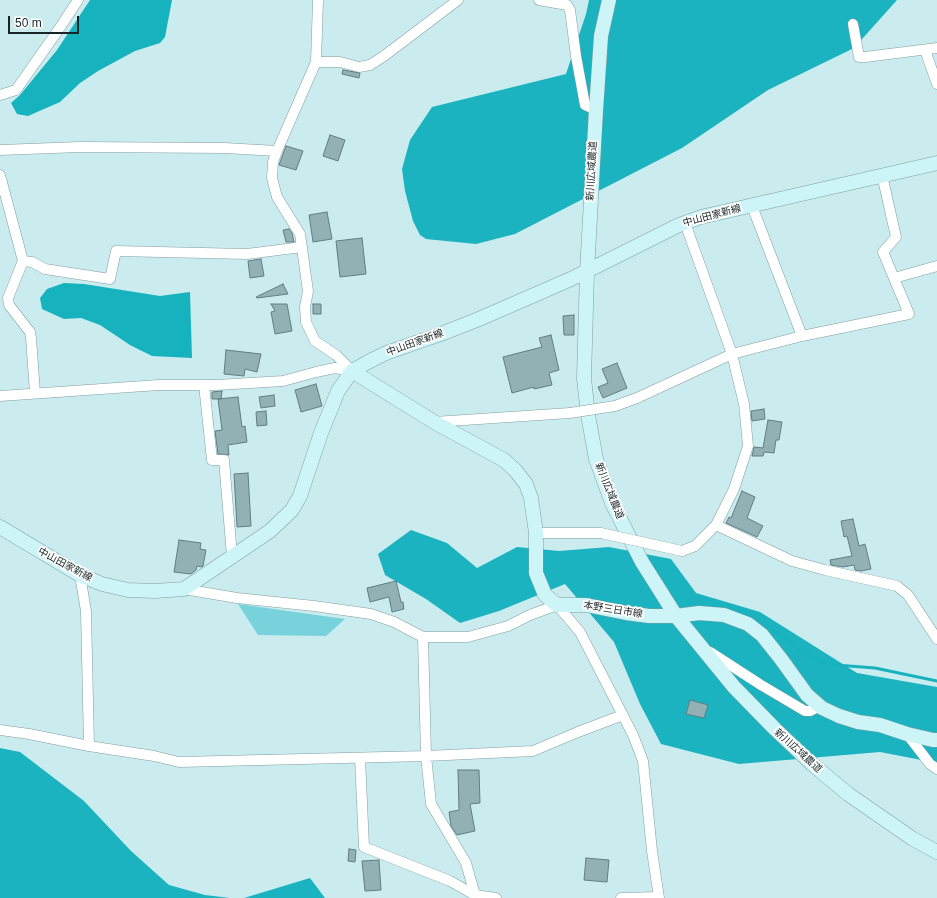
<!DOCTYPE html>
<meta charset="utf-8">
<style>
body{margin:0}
#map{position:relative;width:937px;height:898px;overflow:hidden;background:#cbecef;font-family:Arial,sans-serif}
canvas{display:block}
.scale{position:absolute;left:8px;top:16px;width:71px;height:18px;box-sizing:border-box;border:2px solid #182426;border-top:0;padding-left:5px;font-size:12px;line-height:14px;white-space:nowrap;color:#182426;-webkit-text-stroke:3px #fff;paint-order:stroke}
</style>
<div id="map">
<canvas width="937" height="898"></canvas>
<div class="scale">50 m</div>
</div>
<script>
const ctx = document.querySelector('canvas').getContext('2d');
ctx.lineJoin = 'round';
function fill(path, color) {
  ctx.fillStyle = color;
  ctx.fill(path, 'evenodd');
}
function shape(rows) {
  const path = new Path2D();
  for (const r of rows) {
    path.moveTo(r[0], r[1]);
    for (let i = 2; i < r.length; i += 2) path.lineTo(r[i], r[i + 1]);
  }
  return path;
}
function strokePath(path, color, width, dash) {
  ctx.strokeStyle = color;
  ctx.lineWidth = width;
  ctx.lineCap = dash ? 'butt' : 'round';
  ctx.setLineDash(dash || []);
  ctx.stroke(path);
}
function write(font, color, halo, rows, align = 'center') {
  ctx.font = font + ' Arial,"Noto Sans JP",sans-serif';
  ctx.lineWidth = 3.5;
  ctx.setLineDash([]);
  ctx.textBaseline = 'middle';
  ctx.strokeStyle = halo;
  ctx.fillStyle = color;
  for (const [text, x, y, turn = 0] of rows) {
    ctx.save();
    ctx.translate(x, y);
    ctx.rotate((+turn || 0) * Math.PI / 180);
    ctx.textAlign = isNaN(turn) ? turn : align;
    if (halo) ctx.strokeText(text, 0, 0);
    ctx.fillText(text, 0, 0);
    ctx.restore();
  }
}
fill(shape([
 [238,604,345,619,326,636,258,635]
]), '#77d2db');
fill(shape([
 [589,0,897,0,854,48,768,90,682,148,515,234,476,244,426,239,420,235,413,221,405,191,402,169,410,140,432,107,566,74,586,14],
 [411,530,447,543,477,568,517,547,559,551,609,547,671,559,696,593,760,612,857,673,937,687,937,763,880,752,739,764,661,744,640,704,614,642,565,584,499,611,460,623,426,599,385,575,378,554],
 [0,748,20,752,84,801,131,851,169,885,205,895,230,898,0,898],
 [310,878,325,898,244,898]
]), '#1ab3bf');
fill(shape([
 [90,0,172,0,165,37,160,43,135,51,98,71,80,83,60,102,28,116,17,114,11,103,20,95,57,50],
 [64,283,84,284,160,296,190,292,192,358,152,356,130,345,100,325,81,318,64,319,42,309,40,298,47,289]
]), '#16b2be');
strokePath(shape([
 [731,609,743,612,779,634,809,656,821,661,836,665,875,668,937,681]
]), '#16b2be', 3);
const building = shape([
 [343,70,360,73,359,78,342,74,343,70],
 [330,135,345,140,338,161,323,156,330,135],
 [286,146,303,151,296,170,279,165,286,146],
 [327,212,332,239,313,242,309,215,327,212],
 [289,229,292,233,294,242,286,242,283,230,289,229],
 [362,238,366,274,340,277,336,241,362,238],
 [261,259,264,276,250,278,248,261,261,259],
 [283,284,288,294,257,298,256,297,283,284],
 [271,304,287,304,292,331,275,334,271,312,275,311,271,304],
 [313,304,321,304,321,314,313,314,313,304],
 [574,315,574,335,564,335,563,316,574,315],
 [551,335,559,370,549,373,552,385,534,389,534,387,512,393,503,357,542,347,539,338,551,335],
 [226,350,261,354,257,372,245,369,244,376,224,374,226,350],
 [617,363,627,388,603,398,598,387,608,383,602,369,617,363],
 [316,384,322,406,301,412,295,390,316,384],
 [222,391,221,399,212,399,212,392,222,391],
 [274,395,275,406,261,408,259,397,274,395],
 [238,397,242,427,245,426,247,442,228,445,229,455,218,454,215,431,222,430,218,399,238,397],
 [764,409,765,419,752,421,751,411,764,409],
 [266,411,267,425,257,426,256,412,266,411],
 [768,420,782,422,779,440,776,440,774,453,764,452,763,456,752,456,754,447,763,448,768,420],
 [248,473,251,526,237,527,234,474,248,473],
 [742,491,755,497,747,518,763,526,757,537,726,523,729,517,731,518,742,491],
 [853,519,859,546,865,544,871,569,861,571,855,570,854,565,843,567,831,565,830,560,852,556,847,536,844,537,841,521,853,519],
 [179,540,201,543,200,549,206,550,203,566,202,567,197,566,196,570,191,574,174,572,179,540],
 [396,581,401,602,403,602,404,609,392,612,389,597,370,602,367,588,396,581],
 [690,700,708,705,704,718,686,714,690,700],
 [458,770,479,770,480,803,470,804,475,831,457,835,451,826,449,812,459,810,458,770],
 [349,849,356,850,355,862,348,861,349,849],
 [586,858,609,860,607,882,584,880,586,858],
 [379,860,381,890,365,891,362,861,379,860]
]);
fill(building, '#92b1b4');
strokePath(building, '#607e81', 1);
const street = shape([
 [318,0,316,62,277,151,273,162,272,178,277,197,300,234,308,291,305,307,306,322,315,341,336,355,352,371],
 [539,0,567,5,570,10,576,56,585,105,596,110],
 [853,24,859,57,865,57,937,48],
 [925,50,937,84],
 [316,62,340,62,359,67,370,65,384,56,458,0],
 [0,95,16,90,61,26,78,0],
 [0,150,80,147,225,148,277,151],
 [0,175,23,261,8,298,9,305,30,332,31,338,35,393],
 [752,206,802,336],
 [23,261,32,262,45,269,110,279,116,251,247,254,302,247],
 [894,278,937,266],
 [204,385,212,460,224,460,232,556],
 [0,396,159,385,217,385,283,381,316,372,335,368,352,371],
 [637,398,732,354,802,336,909,314,883,252,896,237,882,175],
 [434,422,570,413],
 [716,525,792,561,825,570,897,586,908,595,937,639],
 [536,533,601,533],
 [682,551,695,546,716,525,734,489,748,446,744,404,732,354,685,223],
 [80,575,86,611,89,746],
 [184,589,237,598,314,606,371,614,394,622,423,637,468,637,508,626,530,615,557,605,580,632,633,735,643,761,652,851,659,898],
 [423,637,426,756,431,804,466,863,475,895],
 [710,652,761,685,805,711,810,711,820,706],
 [0,730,29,734,89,746,154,756,179,762,426,756,533,751,578,732,623,715],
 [907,734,930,764,937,769],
 [360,758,364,847,450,881,475,895,496,898],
 [621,898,658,897]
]);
const secondary = shape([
 [609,0,601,36,596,110,587,272,584,378,588,415,596,459,612,503,642,562,676,616,734,687,775,729,812,764,848,794,913,839,937,852],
 [352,371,434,422,504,460,515,470,526,484,531,498,536,533,536,573,545,595,557,605,586,605,626,613,649,616,676,616,699,613,724,615,748,624,762,635,781,659,807,695,822,708,839,716,858,722,880,725,907,734,933,740,937,740],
 [0,527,80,575,102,584,128,590,155,591,184,589,270,531,292,510,300,496,321,433,338,391,352,371,368,362,386,353,441,334,479,319,571,279,679,225,701,217,937,163]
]);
strokePath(street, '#7f9ea2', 11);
strokePath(secondary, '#7f9ea2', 15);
strokePath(street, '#fff', 10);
strokePath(secondary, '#cdf5f8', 14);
const streetBridge = shape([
 [570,413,615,406,637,398],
 [601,533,682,551]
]);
strokePath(streetBridge, '#7f9ea2', 11, []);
strokePath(streetBridge, '#fff', 10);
write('10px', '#182426', '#fff', [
 ["新川広域農道",592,171,-87],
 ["中山田家新線",712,216,-15],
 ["中山田家新線",415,343,-20],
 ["新川広域農道",609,491,68],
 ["中山田家新線",65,565,28],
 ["本野三日市線",613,610,9],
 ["新川広域農道",798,751,42]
]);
</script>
